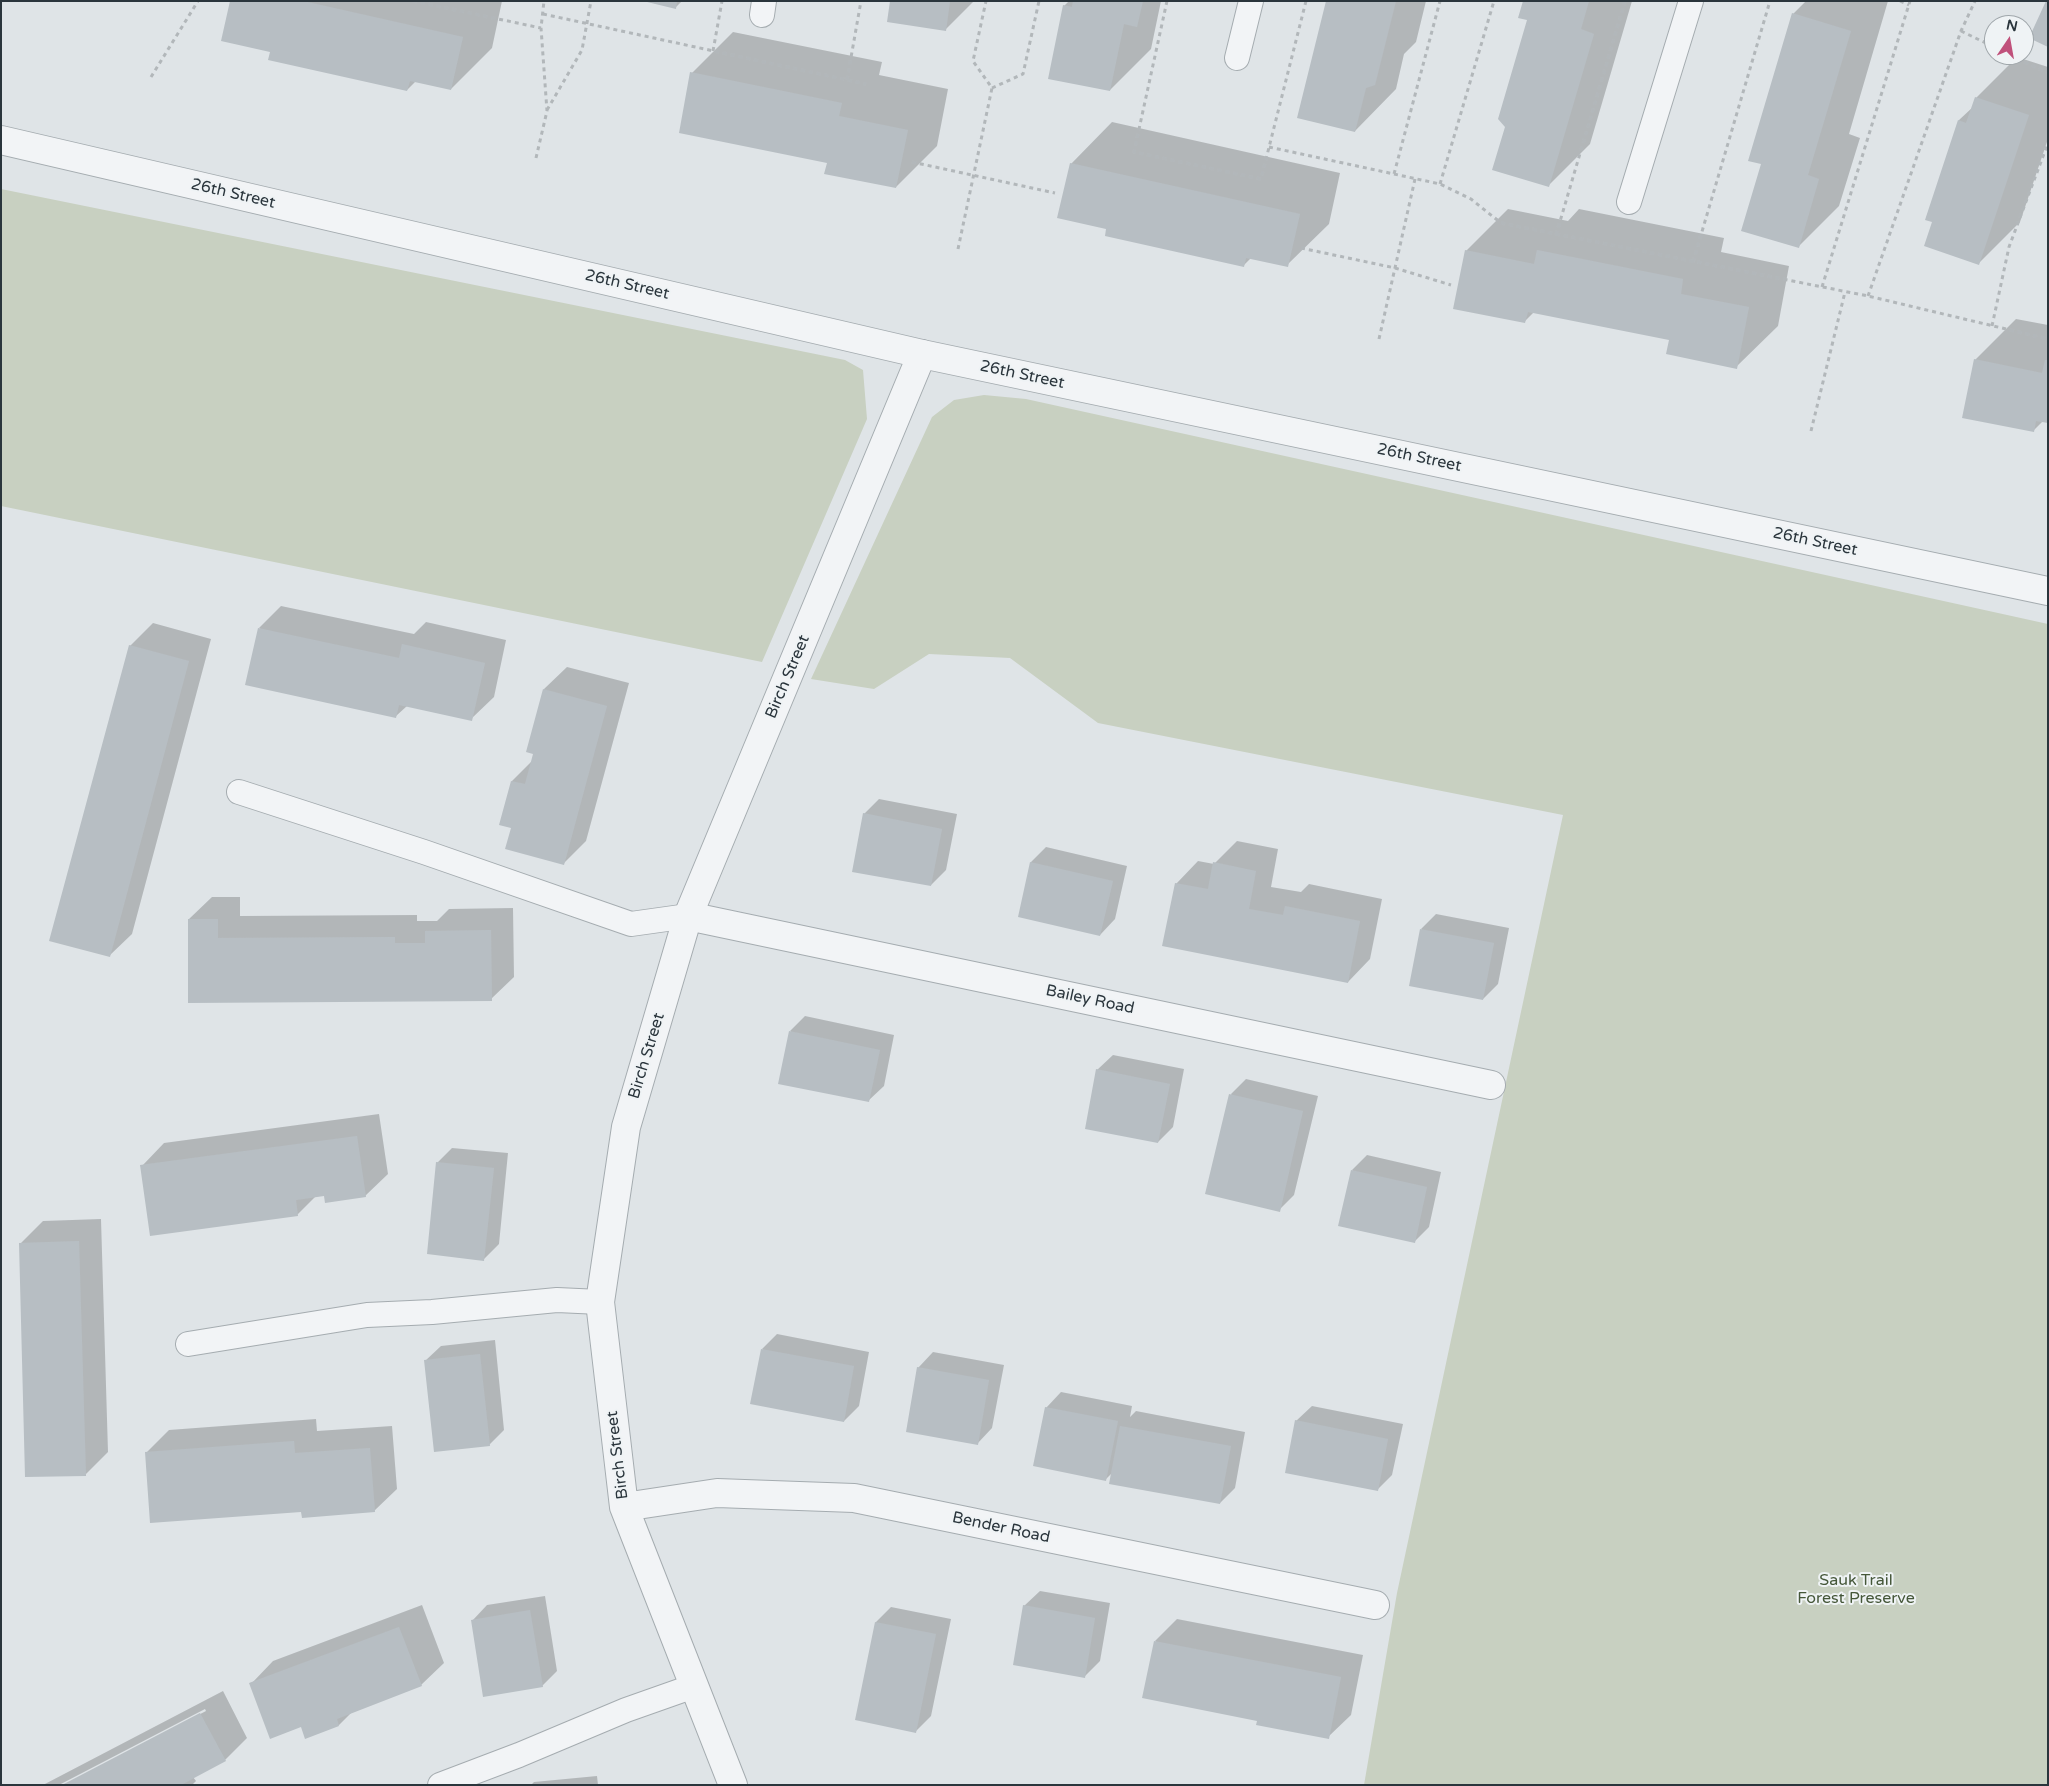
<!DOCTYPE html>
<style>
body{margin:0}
#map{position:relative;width:2049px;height:1786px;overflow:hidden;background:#dfe4e7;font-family:"Varela Round",sans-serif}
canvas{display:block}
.frame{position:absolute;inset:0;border:2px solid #2a353c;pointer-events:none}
.north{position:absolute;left:1984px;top:15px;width:50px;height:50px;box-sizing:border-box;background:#eff3f5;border:1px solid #a0a7ab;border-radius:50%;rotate:12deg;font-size:14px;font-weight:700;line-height:20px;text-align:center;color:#2a353c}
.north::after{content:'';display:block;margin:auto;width:18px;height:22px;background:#c0517b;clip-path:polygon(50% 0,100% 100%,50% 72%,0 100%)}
</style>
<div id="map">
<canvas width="2049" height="1786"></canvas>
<div class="frame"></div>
<div class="north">N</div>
</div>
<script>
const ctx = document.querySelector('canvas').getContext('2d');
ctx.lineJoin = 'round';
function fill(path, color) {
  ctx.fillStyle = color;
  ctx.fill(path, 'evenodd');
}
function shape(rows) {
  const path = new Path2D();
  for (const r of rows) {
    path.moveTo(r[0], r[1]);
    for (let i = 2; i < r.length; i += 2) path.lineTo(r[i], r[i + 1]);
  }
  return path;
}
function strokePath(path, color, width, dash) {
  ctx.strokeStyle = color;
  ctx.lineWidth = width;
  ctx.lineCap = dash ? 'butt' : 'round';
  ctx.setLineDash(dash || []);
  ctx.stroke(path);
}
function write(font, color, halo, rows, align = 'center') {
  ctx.font = font + ' "Varela Round",sans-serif';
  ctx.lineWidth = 4;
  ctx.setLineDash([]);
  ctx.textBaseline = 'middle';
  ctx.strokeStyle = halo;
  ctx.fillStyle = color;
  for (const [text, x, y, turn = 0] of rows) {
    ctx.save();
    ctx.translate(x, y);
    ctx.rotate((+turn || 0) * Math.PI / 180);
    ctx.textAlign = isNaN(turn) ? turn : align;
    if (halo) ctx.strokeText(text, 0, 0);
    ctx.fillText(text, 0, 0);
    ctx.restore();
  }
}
fill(shape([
 [1,189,845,360,863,370,867,419,762,662,1,506],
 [984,395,1026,399,2048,624,2048,1785,1364,1785,1397,1593,1563,815,1098,723,1010,658,929,654,874,689,811,679,932,417,954,400]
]), '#c8d0c1');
fill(shape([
 [231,1,502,1,492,48,451,89,416,81,407,90,271,51],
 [645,1,682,1,675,8],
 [891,1,974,1,945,30],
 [1069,1,1161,1,1151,49,1110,90,1064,6],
 [1327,1,1426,1,1416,42,1404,54,1396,89,1355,131],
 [1524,1,1632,1,1590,144,1549,185,1506,126,1529,19],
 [1806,1,1888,1,1849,134,1860,138,1839,206,1798,247,1762,164,1793,14],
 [733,32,882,62,879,75,948,89,937,146,896,187,828,162,692,73],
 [2017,57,2048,67,2048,139,2020,222,1978,264,1934,222,1926,219,1959,120,1973,107,1976,98],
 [1112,122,1340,173,1329,224,1287,265,1251,258,1243,266,1108,228,1071,164],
 [1508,209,1568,221,1579,209,1724,238,1721,252,1789,266,1778,326,1736,367,1670,339,1534,312,1525,321,1466,251],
 [2016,319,2048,325,2048,422,2043,421,2033,431,1975,360],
 [281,606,414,634,426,622,506,640,494,697,471,719,407,706,396,716,259,628],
 [153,623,211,639,132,934,109,956,130,646],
 [567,667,629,683,586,841,564,863,512,827,500,824,512,781,533,760,535,753,528,751,544,689],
 [879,799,957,814,946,870,931,885,864,814],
 [1237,841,1278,849,1271,887,1301,892,1309,884,1382,899,1370,959,1348,982,1176,884,1198,861,1214,864],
 [1046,847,1127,866,1115,919,1100,935,1019,916,1031,862],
 [212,897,240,897,240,916,417,915,417,921,437,921,449,909,513,908,514,977,491,999,190,1002,189,919],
 [1436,914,1509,928,1498,984,1483,999,1421,929],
 [805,1016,894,1035,884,1086,868,1101,790,1031],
 [1113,1055,1184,1069,1173,1127,1158,1142,1097,1070],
 [1246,1079,1318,1096,1294,1195,1279,1210,1231,1094],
 [379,1114,388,1174,365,1196,316,1196,297,1215,142,1166,164,1143],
 [452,1148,508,1153,499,1244,484,1259,437,1163],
 [1367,1155,1441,1172,1429,1227,1414,1242,1352,1170],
 [101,1219,108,1452,85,1475,21,1243,43,1221],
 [777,1334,869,1352,859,1406,844,1421,762,1349],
 [495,1340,504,1430,489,1445,425,1361,441,1346],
 [933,1352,1004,1365,992,1428,977,1444,918,1368],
 [1061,1392,1132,1406,1130,1417,1136,1411,1245,1432,1235,1488,1220,1503,1112,1473,1106,1479,1046,1408],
 [1312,1406,1403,1424,1392,1475,1377,1490,1296,1421],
 [316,1419,317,1431,392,1426,397,1489,374,1511,302,1510,146,1453,169,1430],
 [1040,1591,1110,1603,1100,1661,1085,1676,1024,1606],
 [545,1596,557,1671,542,1686,472,1621,487,1605],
 [422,1605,444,1663,421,1685,352,1712,339,1725,302,1726,251,1684,273,1661],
 [891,1607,951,1619,931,1716,916,1731,856,1719,876,1622],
 [1177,1619,1363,1655,1351,1715,1328,1737,1259,1720,1155,1641],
 [223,1691,247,1738,225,1760,193,1777,196,1781,192,1785,64,1785,206,1711,205,1709,59,1785,43,1785],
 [597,1776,598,1785,531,1785,534,1782]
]), '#0003');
fill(shape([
 [230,1,303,1,463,37,451,90,410,81,407,91,268,60,270,52,221,41],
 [643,1,677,1,676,9],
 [890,1,950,1,946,31,887,22],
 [1073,1,1143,1,1137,27,1124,24,1110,91,1048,79,1063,5,1072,7],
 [1326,1,1396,1,1375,85,1366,88,1355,132,1297,118],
 [1523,1,1589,1,1581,29,1594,34,1549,187,1492,170,1505,127,1498,119,1527,20,1518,18],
 [2046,1,2048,1,2048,47,2029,38],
 [1792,13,1851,31,1808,175,1819,179,1799,248,1741,231,1761,164,1748,161],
 [690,72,842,103,839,116,908,130,896,188,824,174,827,163,679,133],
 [1975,97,2029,115,1979,265,1924,246,1932,222,1925,220,1958,120,1966,123],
 [1070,163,1300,214,1288,267,1246,258,1244,267,1105,236,1106,229,1057,218],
 [1465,250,1534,264,1537,250,1683,279,1681,294,1749,307,1737,369,1666,354,1669,340,1528,312,1525,323,1453,309],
 [1974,359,2042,373,2045,360,2048,360,2048,423,2036,421,2034,432,1962,418],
 [258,628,399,658,402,644,485,663,472,721,399,705,396,718,245,685],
 [129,645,189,661,110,957,49,941],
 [543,689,607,706,564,865,505,849,511,828,499,825,511,781,525,784,533,754,526,752],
 [863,813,942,829,931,886,852,872],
 [1030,862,1113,881,1100,936,1018,917],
 [1213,862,1256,871,1249,909,1283,915,1285,906,1360,921,1348,983,1162,946,1175,883,1208,889],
 [188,919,218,919,218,938,395,937,395,943,425,943,425,931,491,930,492,1001,188,1003],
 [1420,929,1494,943,1483,1000,1409,986],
 [789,1031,880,1050,869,1102,778,1084],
 [1096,1069,1170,1084,1158,1143,1085,1129],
 [1229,1094,1303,1111,1280,1212,1205,1194],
 [357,1136,366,1197,325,1203,324,1196,296,1200,298,1216,150,1236,140,1165],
 [436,1162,494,1168,484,1261,427,1254],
 [1351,1170,1427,1187,1415,1243,1338,1226],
 [79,1241,86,1476,25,1477,19,1243],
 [761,1349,854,1366,844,1422,750,1404],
 [480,1354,490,1446,434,1452,424,1360],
 [917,1367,989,1380,978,1445,906,1432],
 [1045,1407,1118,1421,1106,1481,1033,1466],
 [1295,1420,1388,1439,1378,1491,1285,1473],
 [1120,1426,1231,1446,1220,1504,1109,1484],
 [294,1441,295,1453,370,1448,375,1512,302,1518,301,1512,150,1523,145,1452],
 [1023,1605,1095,1618,1085,1678,1013,1665],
 [530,1610,543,1687,483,1697,471,1620],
 [875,1622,936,1634,916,1733,855,1720],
 [399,1627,422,1686,337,1719,339,1726,305,1739,301,1727,270,1739,249,1683],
 [1154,1641,1341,1677,1329,1739,1256,1725,1257,1721,1142,1698],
 [200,1713,226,1761,181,1785,62,1785]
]), '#b7bec3');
const service = shape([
 [762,15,764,1],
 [1237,58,1251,1],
 [1629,202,1691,1],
 [239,792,424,852,631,924,688,916],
 [188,1344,367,1315,432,1312,557,1300,600,1302],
 [440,1785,519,1755,626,1710,694,1686]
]);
const minor = shape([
 [688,916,1491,1085],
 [624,1507,717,1493,854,1498,1375,1605],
 [733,1785,624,1507,600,1302,626,1127,688,916,922,354]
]);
const tertiary = shape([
 [1,140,922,354,2048,591]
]);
strokePath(service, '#a5acb0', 26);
strokePath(minor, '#a5acb0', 30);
strokePath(tertiary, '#a5acb0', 30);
strokePath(shape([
 [413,1,541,28],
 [1167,1,1134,152,1261,179,1306,1],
 [1900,1,1909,5],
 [543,14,866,84],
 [1961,31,1994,47],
 [713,51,722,1],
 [2010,55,2048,73],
 [151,77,198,1],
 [847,80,861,1],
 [992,88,1023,74,1039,1],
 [547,110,582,50,591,1],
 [1269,147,1394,174,1440,1],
 [536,158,547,111,541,28,544,1],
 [912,162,1055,193],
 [1394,174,1440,184,1471,199,1501,223,1868,296,2048,339],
 [1440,184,1494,1],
 [1556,235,1625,1],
 [1301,248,1395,268,1451,285],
 [958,249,992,88,973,61,986,1],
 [1693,262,1770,1],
 [1822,287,1910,1],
 [1868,296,1961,31,1975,1],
 [1992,326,2009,247,2048,143],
 [1379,339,1415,179],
 [1811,431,1845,292]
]), '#b2b7ba', 3, [4, 4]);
strokePath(service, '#f2f4f6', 24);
strokePath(minor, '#f2f4f6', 28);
strokePath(tertiary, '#f2f4f6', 28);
write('16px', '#2a353c', '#eff3f5', [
 ["26th Street",233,194,13],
 ["26th Street",627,285,13],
 ["26th Street",1022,375,12],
 ["26th Street",1419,458,12],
 ["26th Street",1815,542,12],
 ["Birch Street",788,677,-67],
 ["Bailey Road",1090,1000,12],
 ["Birch Street",647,1056,-73],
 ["Birch Street",618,1455,-97],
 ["Bender Road",1001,1528,12]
]);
write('16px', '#455739', '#eff3f5', [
 ["Sauk Trail",1856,1581],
 ["Forest Preserve",1856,1599]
]);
</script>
